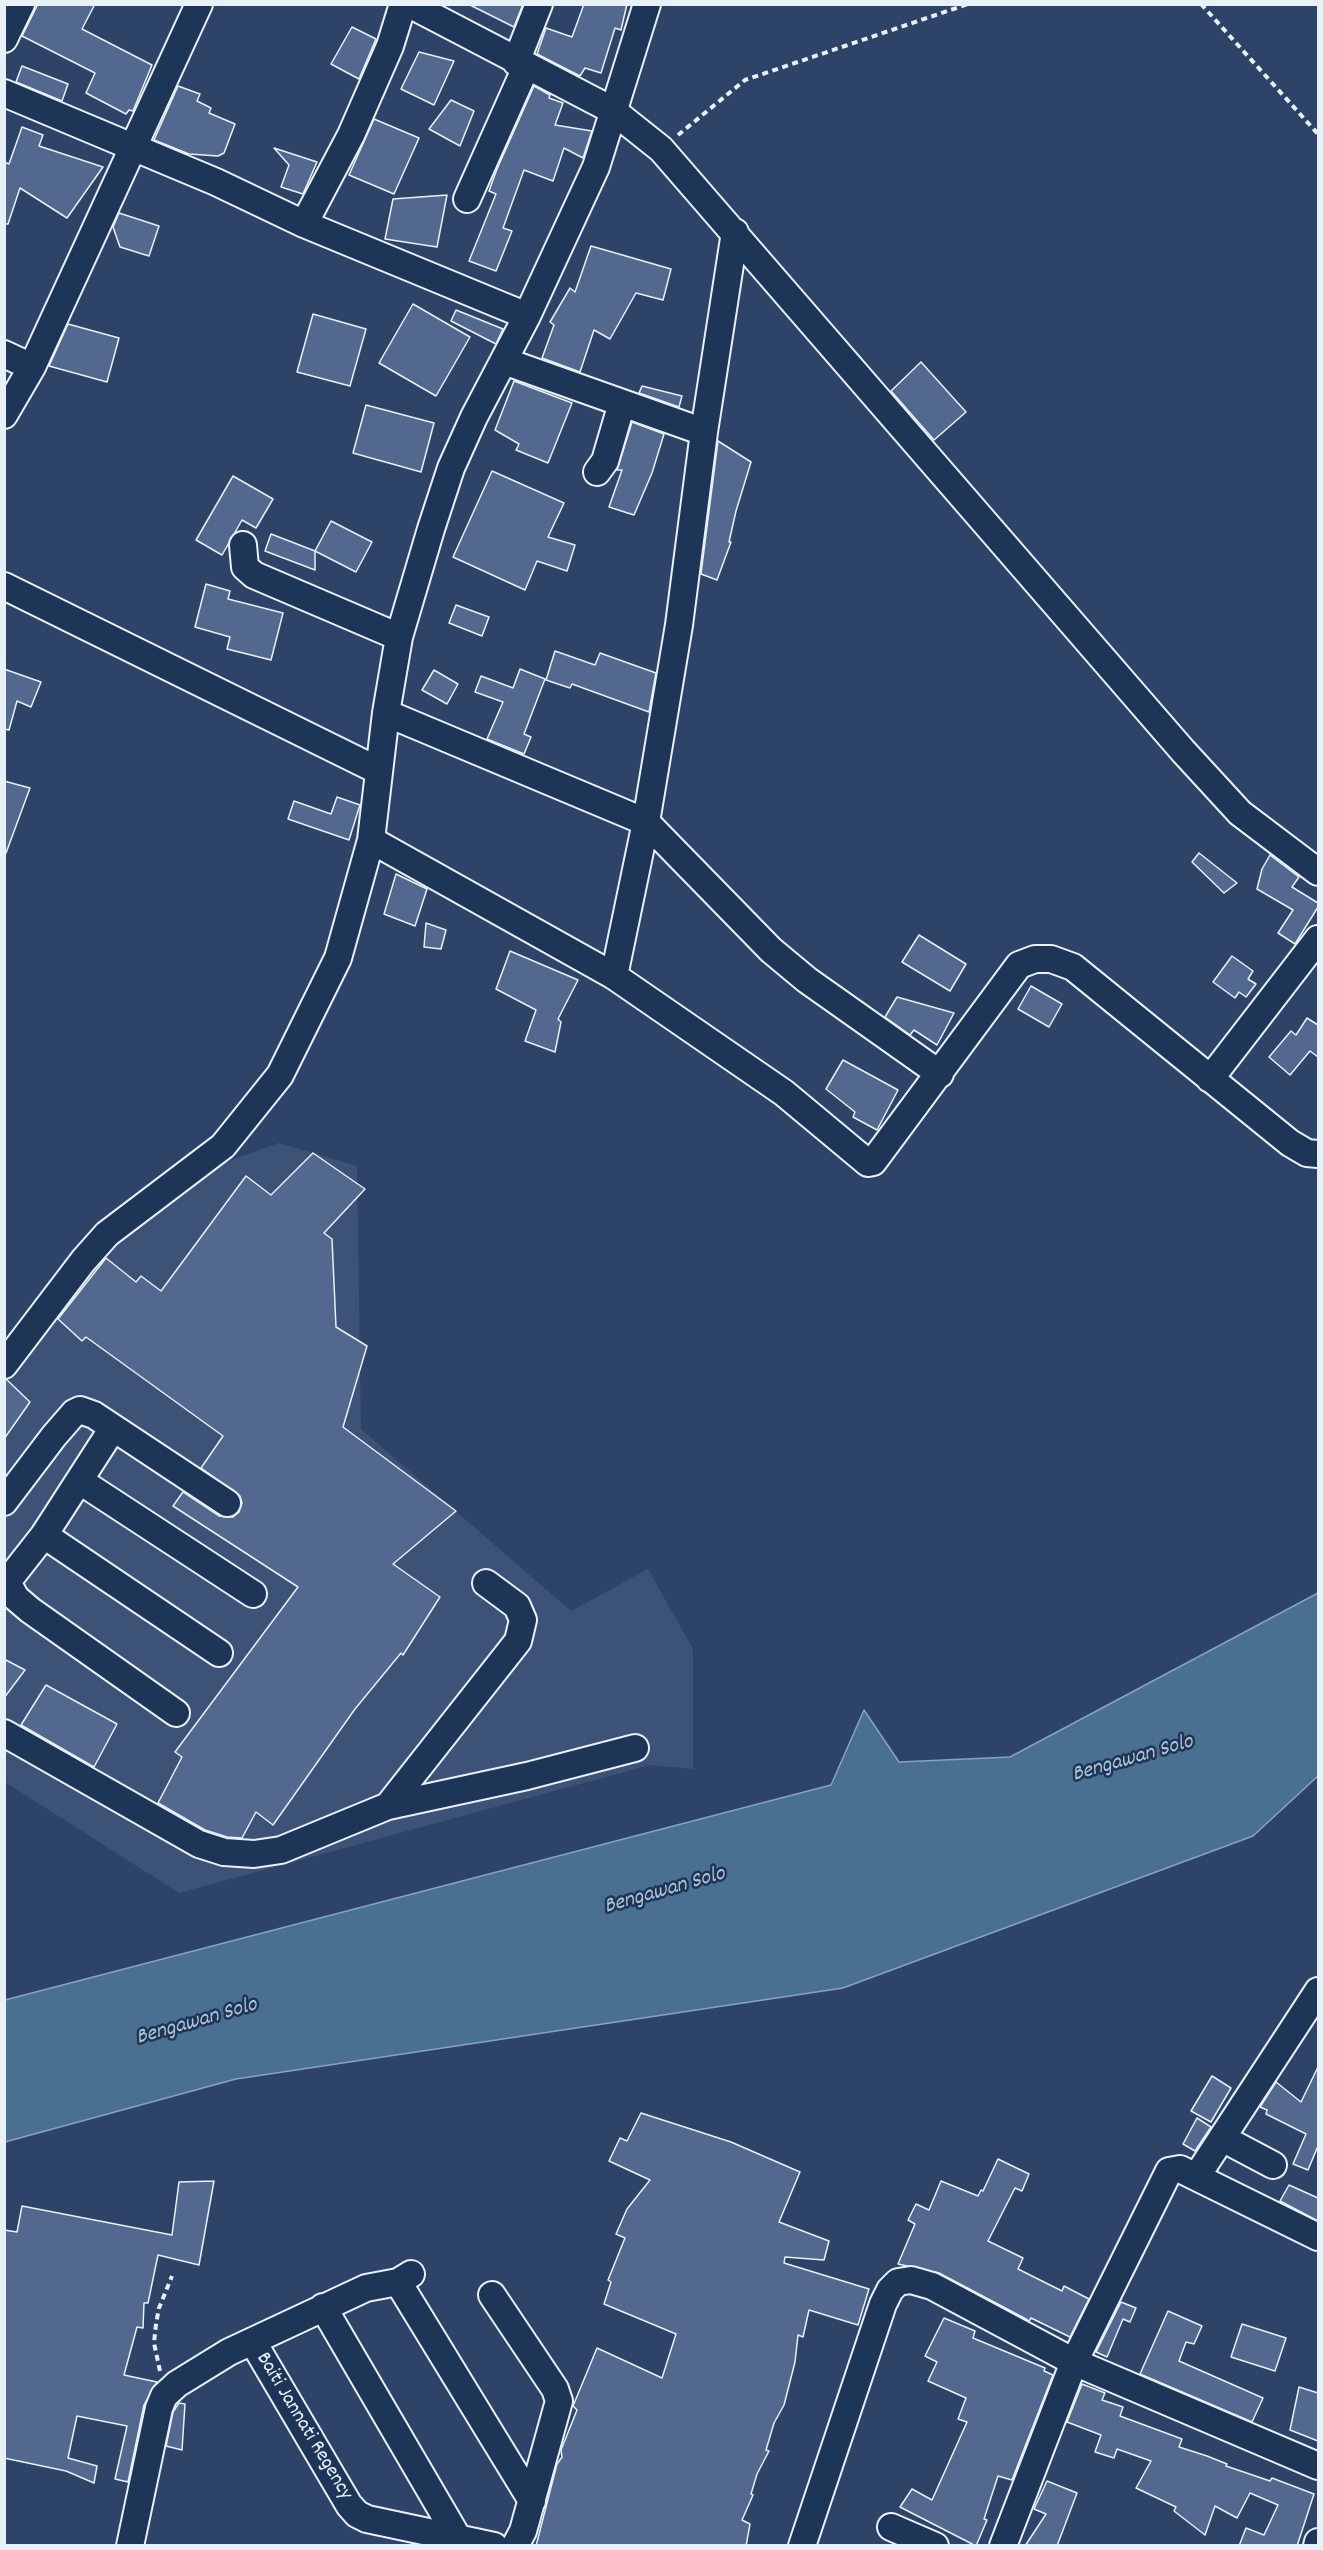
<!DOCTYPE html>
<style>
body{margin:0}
#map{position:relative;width:1323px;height:2550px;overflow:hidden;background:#2d4468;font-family:Dekko,sans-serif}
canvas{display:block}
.frame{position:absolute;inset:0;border:6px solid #e8f1f8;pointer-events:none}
</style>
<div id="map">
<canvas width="1323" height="2550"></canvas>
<div class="frame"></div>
</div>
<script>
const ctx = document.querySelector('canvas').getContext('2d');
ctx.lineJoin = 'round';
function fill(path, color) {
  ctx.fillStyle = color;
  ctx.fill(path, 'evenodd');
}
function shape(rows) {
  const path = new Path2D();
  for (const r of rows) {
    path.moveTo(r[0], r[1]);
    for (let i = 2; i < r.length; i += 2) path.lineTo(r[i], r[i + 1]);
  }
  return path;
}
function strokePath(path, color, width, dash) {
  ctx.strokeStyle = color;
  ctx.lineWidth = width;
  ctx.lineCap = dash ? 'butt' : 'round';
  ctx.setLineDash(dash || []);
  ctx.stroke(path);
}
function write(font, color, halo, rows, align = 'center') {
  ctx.font = font + ' Dekko,sans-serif';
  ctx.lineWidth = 5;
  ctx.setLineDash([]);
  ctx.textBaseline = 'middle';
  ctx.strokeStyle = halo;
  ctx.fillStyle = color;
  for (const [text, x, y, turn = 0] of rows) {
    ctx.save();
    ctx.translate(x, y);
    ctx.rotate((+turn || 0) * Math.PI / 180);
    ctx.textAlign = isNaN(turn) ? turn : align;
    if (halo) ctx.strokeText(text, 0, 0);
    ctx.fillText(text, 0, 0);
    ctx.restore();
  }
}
fill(shape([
 [279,1143,357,1166,361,1429,571,1611,648,1569,693,1649,693,1769,650,1765,179,1893,5,1782,4,1373,147,1190]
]), '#3c5277');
const water = shape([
 [1318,1593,1318,1776,1253,1836,843,1988,236,2079,5,2142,5,2000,831,1785,864,1710,899,1762,1010,1757,1318,1593]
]);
fill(water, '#4a7091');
strokePath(water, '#89a4ba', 1.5);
const building = shape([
 [38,4,95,4,82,29,152,65,133,111,129,110,126,114,86,93,95,73,22,36,38,4],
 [468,4,523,4,514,27,468,4],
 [584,4,627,4,621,30,615,28,601,73,585,68,580,76,537,54,546,28,572,37,584,4],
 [352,27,376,39,359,79,331,64,352,27],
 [419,52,454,61,434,105,401,89,419,52],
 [22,66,68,84,62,101,16,82,22,66],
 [178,86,200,94,197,101,211,108,209,113,235,124,224,153,218,156,189,154,154,140,178,86],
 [534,86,550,95,549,98,563,103,555,125,592,131,583,158,564,148,553,181,524,170,503,228,512,231,496,271,469,261,496,194,489,191,497,169,534,86],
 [451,100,474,111,460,146,429,129,451,100],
 [374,119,419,138,394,194,349,175,374,119],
 [22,127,43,135,39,146,103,167,67,218,20,188,8,224,4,224,4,162,9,164,22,127],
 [274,148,317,162,303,194,281,187,289,165,274,148],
 [447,195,437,247,385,239,393,199,447,195],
 [119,213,159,226,149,256,120,247,113,227,119,213],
 [591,246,671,269,663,300,636,293,610,339,594,330,580,372,542,358,554,325,550,322,570,288,575,292,591,246],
 [413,304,470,337,436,396,379,363,413,304],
 [456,310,503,329,496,344,451,321,456,310],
 [313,314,366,329,350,386,297,372,313,314],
 [68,324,119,338,107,382,49,366,68,324],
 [921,362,966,412,934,440,891,391,921,362],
 [514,381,572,403,548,463,516,450,519,444,495,430,514,381],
 [642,386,682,396,679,407,639,393,642,386],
 [366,405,434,423,421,472,353,453,366,405],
 [632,422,664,434,652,473,634,515,609,507,622,470,617,470,632,422],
 [718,441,751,462,736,511,729,542,731,542,717,580,701,574,718,441],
 [492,471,564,503,548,537,575,545,567,571,537,561,525,590,453,557,492,471],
 [233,476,273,499,256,528,242,520,222,555,196,540,233,476],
 [331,521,372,542,356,572,315,551,331,521],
 [271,534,315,551,315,570,265,551,271,534],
 [206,584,230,591,228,599,283,613,271,660,227,649,230,637,195,627,206,584],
 [456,605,489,617,482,636,449,623,456,605],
 [555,651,595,665,600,653,656,673,649,712,572,684,570,688,546,680,555,651],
 [4,669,41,682,31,707,17,701,9,730,4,729,4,669],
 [520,669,545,679,524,734,531,737,524,754,487,739,503,702,475,692,481,676,513,688,520,669],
 [434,670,458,684,447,704,422,690,434,670],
 [4,781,30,788,6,853,4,853,4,781],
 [337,797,360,805,349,840,288,819,294,801,331,814,337,797],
 [1199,853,1237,883,1224,893,1192,862,1199,853],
 [1270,855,1299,877,1292,887,1318,903,1318,907,1295,944,1278,933,1293,910,1257,889,1262,869,1270,855],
 [396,874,427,889,415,926,384,914,396,874],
 [426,923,446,930,441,949,424,947,426,923],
 [919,935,966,964,950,991,902,962,919,935],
 [510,951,578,980,558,1019,561,1022,555,1052,525,1041,536,1010,496,989,510,951],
 [1232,956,1253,971,1248,979,1256,984,1246,997,1239,992,1235,998,1213,982,1232,956],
 [1031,986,1062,1004,1049,1027,1018,1009,1031,986],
 [897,997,954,1013,937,1045,914,1030,910,1035,885,1017,897,997],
 [1307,1018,1318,1025,1318,1057,1310,1051,1290,1075,1269,1057,1291,1031,1296,1035,1307,1018],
 [843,1060,898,1090,877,1130,853,1117,855,1112,826,1089,843,1060],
 [313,1153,365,1189,324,1233,332,1239,336,1327,367,1346,343,1427,456,1511,393,1564,440,1597,403,1655,401,1653,355,1709,273,1825,256,1812,242,1838,227,1837,205,1830,158,1803,182,1757,175,1752,298,1587,173,1506,183,1492,219,1516,233,1517,239,1512,242,1503,240,1496,201,1468,223,1436,86,1337,82,1341,58,1319,106,1258,136,1282,141,1276,161,1291,246,1176,271,1195,313,1153],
 [6,1379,30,1402,4,1439,4,1380,6,1379],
 [4,1659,25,1670,4,1698,4,1659],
 [46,1685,117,1724,94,1767,21,1725,46,1685],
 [1318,2067,1318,2146,1308,2170,1293,2164,1306,2134,1266,2114,1267,2110,1260,2107,1276,2082,1301,2102,1318,2067],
 [1212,2076,1231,2088,1211,2122,1191,2111,1212,2076],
 [641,2113,731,2142,800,2172,779,2222,829,2241,824,2260,785,2257,784,2263,869,2289,858,2325,809,2310,803,2337,798,2335,795,2362,784,2405,774,2423,766,2450,769,2451,757,2474,751,2494,753,2495,742,2520,750,2524,746,2546,536,2546,557,2464,562,2457,561,2450,577,2410,573,2406,597,2348,662,2378,676,2334,604,2304,611,2282,608,2280,625,2238,616,2234,627,2209,650,2180,609,2161,620,2138,627,2141,641,2113],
 [1197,2118,1211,2127,1195,2151,1183,2144,1197,2118],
 [998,2159,1029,2174,1022,2191,1015,2188,988,2241,1023,2258,1018,2269,1062,2291,1064,2286,1089,2299,1070,2337,1031,2318,1029,2321,1026,2319,939,2273,898,2264,915,2224,908,2220,916,2204,929,2210,941,2181,978,2196,981,2190,983,2191,998,2159],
 [214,2181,199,2265,158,2255,148,2303,144,2303,143,2328,137,2327,124,2375,157,2382,144,2405,128,2482,115,2479,127,2426,77,2416,68,2458,97,2466,94,2483,66,2471,4,2458,4,2230,17,2232,22,2206,172,2235,179,2182,214,2181],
 [1289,2185,1318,2198,1318,2221,1280,2201,1289,2185],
 [1121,2302,1136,2308,1130,2322,1123,2319,1107,2357,1096,2352,1121,2302],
 [1168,2311,1202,2326,1194,2344,1186,2342,1179,2361,1263,2398,1252,2422,1140,2374,1168,2311],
 [944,2318,975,2331,973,2338,1045,2368,1044,2371,1053,2375,1012,2480,998,2476,984,2519,987,2520,976,2546,900,2507,912,2489,932,2500,967,2422,958,2419,966,2398,928,2381,937,2362,925,2356,944,2318],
 [1242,2324,1286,2338,1275,2371,1231,2357,1242,2324],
 [1082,2384,1105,2393,1102,2400,1123,2407,1120,2416,1182,2439,1179,2447,1207,2456,1227,2464,1226,2466,1270,2481,1272,2478,1314,2494,1297,2546,1239,2546,1246,2528,1264,2535,1278,2505,1250,2493,1237,2518,1215,2506,1205,2535,1174,2511,1176,2507,1136,2488,1151,2461,1117,2449,1114,2458,1095,2452,1101,2435,1067,2422,1082,2384],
 [1299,2387,1318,2393,1318,2441,1290,2430,1299,2387],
 [179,2403,185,2404,182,2450,166,2446,173,2412,179,2403],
 [1047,2481,1077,2493,1057,2546,1025,2546,1046,2514,1034,2509,1047,2481]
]);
fill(building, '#53688f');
strokePath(building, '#e8f1f8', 1.5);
const minor = shape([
 [409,4,612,110,661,149,1183,751,1240,813,1318,872],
 [4,39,21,4],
 [516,62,539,4],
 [4,93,216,182,304,224,527,316],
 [467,199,526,67],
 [304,224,351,135,390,46,403,4],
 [4,354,32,367],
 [504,361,704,432],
 [4,415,32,367,199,4],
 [597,472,605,461,622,403],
 [243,545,245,567,254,575,399,637],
 [4,586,379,771],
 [386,713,646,822,771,950,807,980,940,1074],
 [371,840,614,976,784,1093,868,1163,873,1162,1019,965,1035,959,1051,959,1073,967,1290,1143,1307,1153,1318,1154],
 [614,976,646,822,679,625,704,432,735,232],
 [1210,1079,1318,939],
 [4,1365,83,1261,107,1234,223,1146,280,1075,338,958,371,840,386,713,399,637,431,529,451,468,474,417,527,316,596,167,647,4],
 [113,1428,44,1535,7,1582,16,1598,30,1610,176,1713],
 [80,1481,253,1594],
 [4,1502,54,1436,74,1413,80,1410,94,1415,227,1503],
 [44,1535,219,1653],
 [4,1733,199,1844,224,1852,254,1854,281,1850,388,1806,527,1776,635,1748],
 [388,1806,518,1641,523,1620,517,1606,486,1583],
 [1222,2138,1273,2165],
 [1197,2176,1318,1991],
 [398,2282,532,2501],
 [492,2295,555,2389,559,2401,523,2531,515,2546],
 [323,2307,458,2538],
 [253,2342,349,2505,357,2514,367,2519,494,2546],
 [891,2527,935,2546],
 [130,2546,159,2408,164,2396,177,2384,229,2352,366,2288,398,2282,411,2274],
 [802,2546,883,2304,890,2290,898,2282,911,2280,932,2286,1074,2362,1318,2466],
 [1003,2546,1074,2362,1169,2171,1180,2169,1318,2237],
 [1317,2546,1318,2542]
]);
strokePath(minor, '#e8f1f8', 30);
strokePath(shape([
 [1201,4,1318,134],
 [678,135,745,80,968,4],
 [160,2371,154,2343,156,2324,159,2308,172,2276]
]), '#e8f1f8', 4, [6, 4.5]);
strokePath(minor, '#1d3557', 26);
write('21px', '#e8f1f8', '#1d3557', [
 ["Baiti Jannati Regency",303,2427,59]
]);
write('italic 22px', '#b1c4d4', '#1d3557', [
 ["Bengawan Solo",1133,1760,-16],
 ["Bengawan Solo",665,1892,-16],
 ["Bengawan Solo",197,2023,-16]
]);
</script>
